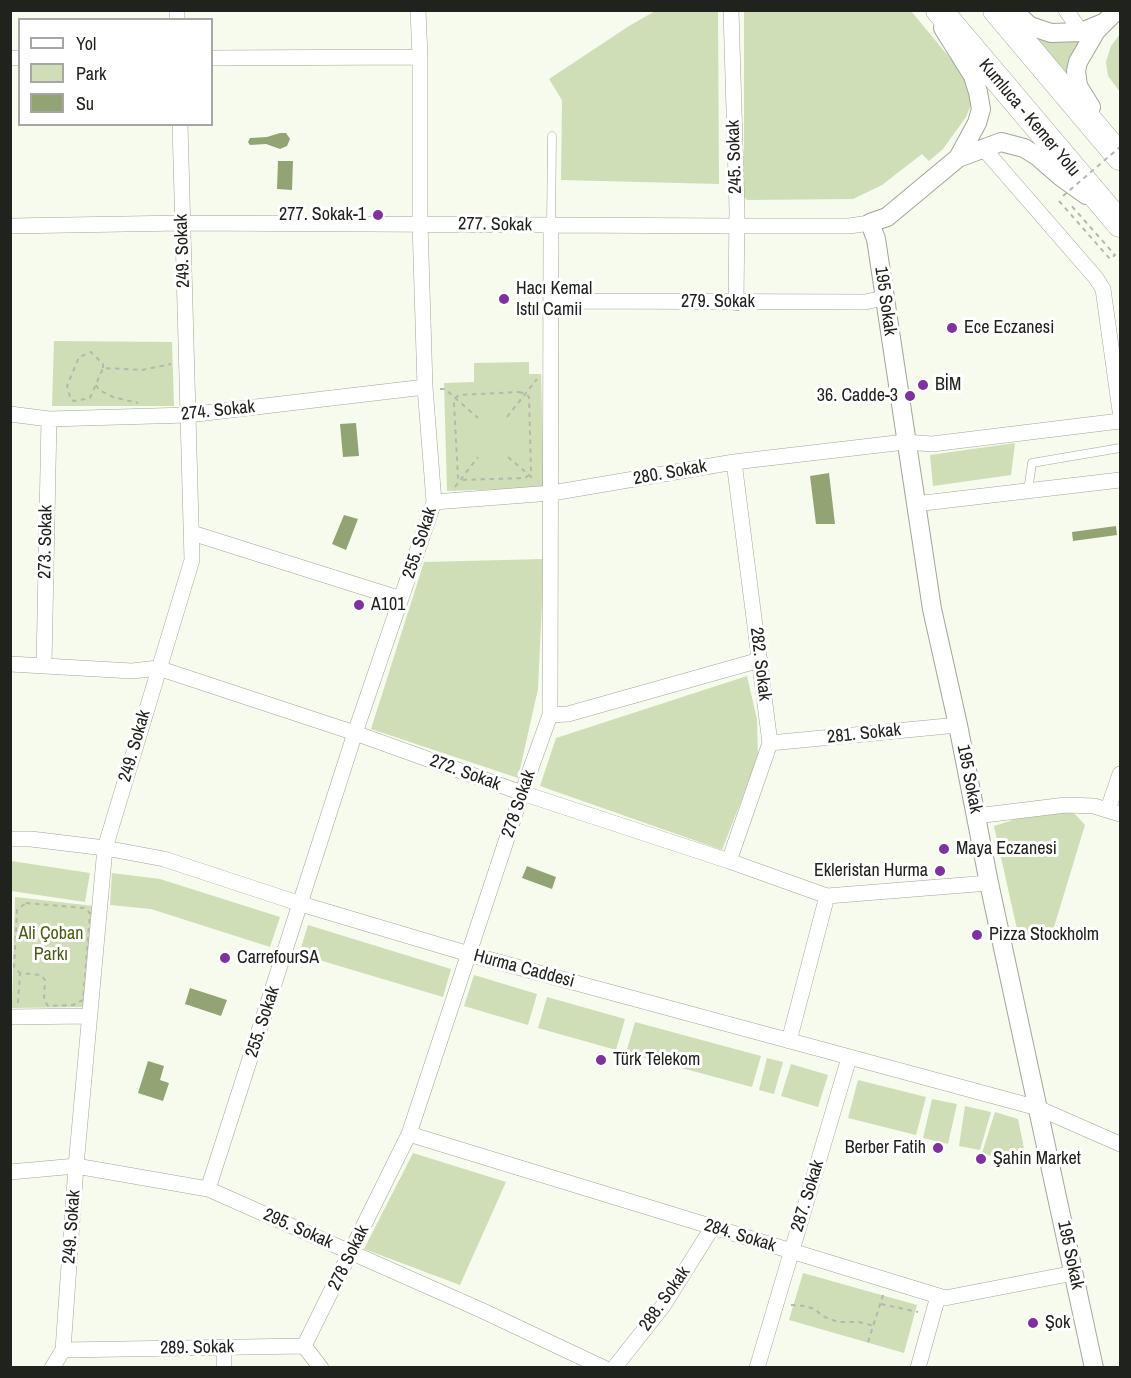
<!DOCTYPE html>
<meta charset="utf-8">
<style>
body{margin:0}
#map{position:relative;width:1131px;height:1378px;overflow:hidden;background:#f6fbed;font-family:"Archivo Narrow",sans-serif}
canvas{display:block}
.frame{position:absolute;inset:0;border:12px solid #20221d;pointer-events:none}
.legend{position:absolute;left:18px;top:18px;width:195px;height:108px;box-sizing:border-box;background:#fff;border:2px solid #a6a7a5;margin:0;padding:8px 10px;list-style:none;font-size:18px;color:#20221d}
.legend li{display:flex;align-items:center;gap:12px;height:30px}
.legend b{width:30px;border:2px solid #a6a7a5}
</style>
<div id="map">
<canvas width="1131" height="1378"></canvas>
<div class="frame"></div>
<ul class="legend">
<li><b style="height:8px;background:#fff"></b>Yol</li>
<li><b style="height:16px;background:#cfdeb6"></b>Park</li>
<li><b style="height:16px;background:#92a473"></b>Su</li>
</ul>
</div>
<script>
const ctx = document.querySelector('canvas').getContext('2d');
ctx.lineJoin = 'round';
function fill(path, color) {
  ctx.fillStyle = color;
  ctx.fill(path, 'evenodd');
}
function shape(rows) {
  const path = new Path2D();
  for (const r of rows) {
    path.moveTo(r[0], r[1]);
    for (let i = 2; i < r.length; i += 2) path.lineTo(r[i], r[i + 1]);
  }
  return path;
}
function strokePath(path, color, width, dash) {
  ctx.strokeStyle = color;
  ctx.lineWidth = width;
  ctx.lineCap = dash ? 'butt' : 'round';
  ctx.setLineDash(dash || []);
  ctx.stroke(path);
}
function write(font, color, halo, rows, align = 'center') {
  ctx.font = font + ' "Archivo Narrow",sans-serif';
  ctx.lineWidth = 6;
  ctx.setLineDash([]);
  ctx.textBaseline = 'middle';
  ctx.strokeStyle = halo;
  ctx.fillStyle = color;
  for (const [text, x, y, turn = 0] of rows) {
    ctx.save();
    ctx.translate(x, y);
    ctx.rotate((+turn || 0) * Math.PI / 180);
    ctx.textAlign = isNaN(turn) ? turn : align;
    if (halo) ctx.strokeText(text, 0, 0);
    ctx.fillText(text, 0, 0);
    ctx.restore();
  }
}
fill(shape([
 [657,10,718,11,719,184,561,180,562,100,549,79,629,26],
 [744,11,911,11,969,81,971,105,966,117,943,149,929,161,922,154,882,185,853,199,747,200,744,197],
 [1027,32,1088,34,1070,87],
 [1120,34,1120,92,1108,76,1106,62,1111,46],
 [54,341,172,342,174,406,52,406],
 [529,362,529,374,541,374,544,488,447,491,444,383,474,382,474,363],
 [1015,443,1011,475,933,486,930,455],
 [544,559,538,689,518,778,371,729,424,562],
 [747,676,757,719,758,757,722,850,540,786,556,738],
 [1073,812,1085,825,1054,927,1019,938,994,826,1029,815],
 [11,861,90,873,85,902,11,891],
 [112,873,160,879,280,917,270,947,151,909,110,905],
 [15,897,94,906,83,1007,12,1008],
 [308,925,451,969,443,997,299,954],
 [474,975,537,994,528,1025,464,1006],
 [547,997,625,1019,616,1050,538,1028],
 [635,1022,761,1056,752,1087,626,1053],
 [767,1058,783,1062,774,1094,759,1090],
 [791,1064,828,1075,818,1107,781,1096],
 [858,1080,926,1097,916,1135,848,1118],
 [932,1099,957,1104,948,1144,923,1138],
 [965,1106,991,1112,980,1150,959,1146],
 [995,1112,1018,1119,1025,1153,1017,1155,1014,1163,982,1153],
 [413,1153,506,1182,460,1285,364,1249],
 [803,1273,917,1305,904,1353,789,1320]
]), '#cfdeb6');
fill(shape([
 [280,133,286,133,290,139,287,146,280,149,266,144,250,145,248,142,250,138,267,137],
 [278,161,293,161,292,190,277,189],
 [356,423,359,456,343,457,340,424],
 [829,473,835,524,816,524,810,476],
 [344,515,358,519,346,550,332,544],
 [1116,526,1117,535,1073,541,1072,532],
 [527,866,556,877,552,889,522,878],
 [190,988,227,1000,221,1016,185,1004],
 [148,1061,164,1066,160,1080,169,1083,163,1101,138,1093]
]), '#92a473');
const service = shape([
 [551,226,552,136],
 [1028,491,1032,463,1120,448]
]);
const minor = shape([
 [177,10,177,20],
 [731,10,737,210,736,303],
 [1066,10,1081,32],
 [10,58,20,58],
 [212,58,420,57],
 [984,149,1096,278,1103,289,1120,411],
 [10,226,182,223,737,226,849,226,870,223],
 [551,301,865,302,884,298],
 [10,414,49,419,188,415,425,387],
 [434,502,552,493,734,462,905,442,932,444,1120,421],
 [915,504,1120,480],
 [192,533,401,599],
 [10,664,132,671,158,668,355,733,522,793,729,861,827,896,989,883],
 [44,665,49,419],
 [550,715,568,714,760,660],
 [770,743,958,725],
 [1108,809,1120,774],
 [976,816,1066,805,1094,806,1120,814],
 [10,839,31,839,105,848,164,859,301,904,469,954,1038,1108,1120,1144],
 [729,861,770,743,734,462],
 [10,1017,89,1016],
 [789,1041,827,896],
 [409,1134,945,1298,1074,1273],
 [10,1172,76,1166,208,1189,481,1310,604,1368],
 [208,1189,355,733,434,502,425,387,420,223,420,57,418,10],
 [304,1346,409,1134,522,793,550,715,551,226],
 [63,1350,304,1346,321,1368],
 [52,1368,63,1350,76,1166,105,848,192,560,180,124],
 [224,1368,224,1347],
 [614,1368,663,1306,712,1228],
 [757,1368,849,1058],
 [918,1368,938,1296]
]);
const tertiary = shape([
 [1012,10,1030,26,1051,33,1081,32,1103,23],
 [943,28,973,76,978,92,981,109,977,123,958,158],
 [1091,107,1078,86,1076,71,1078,62,1096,31,1117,10],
 [1086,195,1061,177,1037,156,1024,148,1001,142,958,158,887,217,870,223,876,239,932,609,958,725,989,883,1094,1368]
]);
const trunk = shape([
 [939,10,1120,224],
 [996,10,1120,157]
]);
strokePath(service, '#a1a699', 9);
strokePath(minor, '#a1a699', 16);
strokePath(tertiary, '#a1a699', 20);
strokePath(trunk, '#a1a699', 27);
strokePath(shape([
 [1059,201,1110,259,1115,255,1069,203],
 [103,368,103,364,91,352,79,357,67,386,71,400,75,401,90,398,103,368,142,370,171,364],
 [96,385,99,390,113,397,138,403],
 [440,389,445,389,478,418],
 [519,392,526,394,529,397,531,471,529,475,525,478,460,480,458,478,454,403,455,398,459,395,519,392],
 [507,417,537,379],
 [508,457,535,480],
 [455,487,478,457],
 [26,903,84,908,90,913,83,1000,73,1005,48,1006,44,1000,45,980,41,975,20,973,14,967,17,910,26,903],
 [18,1003,20,973],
 [881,1304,918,1312],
 [791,1305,804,1306,815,1309,822,1316,838,1322,859,1322,874,1326],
 [868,1342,883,1295]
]), '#b4b8ad', 2, [4.5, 4.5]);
strokePath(service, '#fff', 8);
strokePath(minor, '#fff', 15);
strokePath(tertiary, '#fff', 18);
strokePath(trunk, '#fff', 26);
strokePath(shape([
 [1063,196,1120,147]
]), '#b4b8ad', 2, [4.5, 4.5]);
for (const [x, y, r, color] of [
 [378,215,6,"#8130a0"],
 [504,299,6,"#8130a0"],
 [952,328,6,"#8130a0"],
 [923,385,6,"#8130a0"],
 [910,396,6,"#8130a0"],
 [359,605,6,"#8130a0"],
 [944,849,6,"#8130a0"],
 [940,871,6,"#8130a0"],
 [977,935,6,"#8130a0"],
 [225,958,6,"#8130a0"],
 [601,1060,6,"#8130a0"],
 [938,1148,6,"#8130a0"],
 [981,1159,6,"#8130a0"],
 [1033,1323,6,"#8130a0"]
]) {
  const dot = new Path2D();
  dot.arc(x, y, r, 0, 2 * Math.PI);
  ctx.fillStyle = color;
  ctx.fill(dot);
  strokePath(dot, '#fff', 2);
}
write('18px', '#20221d', '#fff', [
 ["Kumluca - Kemer Yolu",1029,118,50],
 ["245. Sokak",735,157,-92],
 ["277. Sokak",495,225,1],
 ["249. Sokak",183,251,-92],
 ["195 Sokak",885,301,82],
 ["279. Sokak",718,302],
 ["274. Sokak",218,411,-6],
 ["280. Sokak",670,473,-10],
 ["273. Sokak",46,542,-89],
 ["255. Sokak",420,543,-72],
 ["282. Sokak",760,664,83],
 ["281. Sokak",864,734,-6],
 ["249. Sokak",135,746,-74],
 ["272. Sokak",465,773,20],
 ["195 Sokak",969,779,79],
 ["278 Sokak",519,804,-71],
 ["Hurma Caddesi",524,969,15],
 ["255. Sokak",263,1022,-72],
 ["287. Sokak",808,1196,-73],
 ["249. Sokak",72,1227,-86],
 ["295. Sokak",298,1229,24],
 ["284. Sokak",740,1236,17],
 ["195 Sokak",1070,1255,78],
 ["278 Sokak",349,1258,-64],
 ["288. Sokak",665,1299,-55],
 ["289. Sokak",197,1348,-1]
]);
write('18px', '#20221d', '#fff', [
 ["277. Sokak-1",366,215,"right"],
 ["Hacı Kemal",516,289],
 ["Istıl Camii",516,310],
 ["Ece Eczanesi",964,328],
 ["BİM",935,385],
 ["36. Cadde-3",898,396,"right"],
 ["A101",371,605],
 ["Maya Eczanesi",956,849],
 ["Ekleristan Hurma",928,871,"right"],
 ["Pizza Stockholm",989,935],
 ["CarrefourSA",237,958],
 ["Türk Telekom",613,1060],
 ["Berber Fatih",926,1148,"right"],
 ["Şahin Market",993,1159],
 ["Şok",1045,1323]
], 'left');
write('18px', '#485c12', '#fff', [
 ["Ali Çoban",51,934],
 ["Parkı",51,955]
]);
</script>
